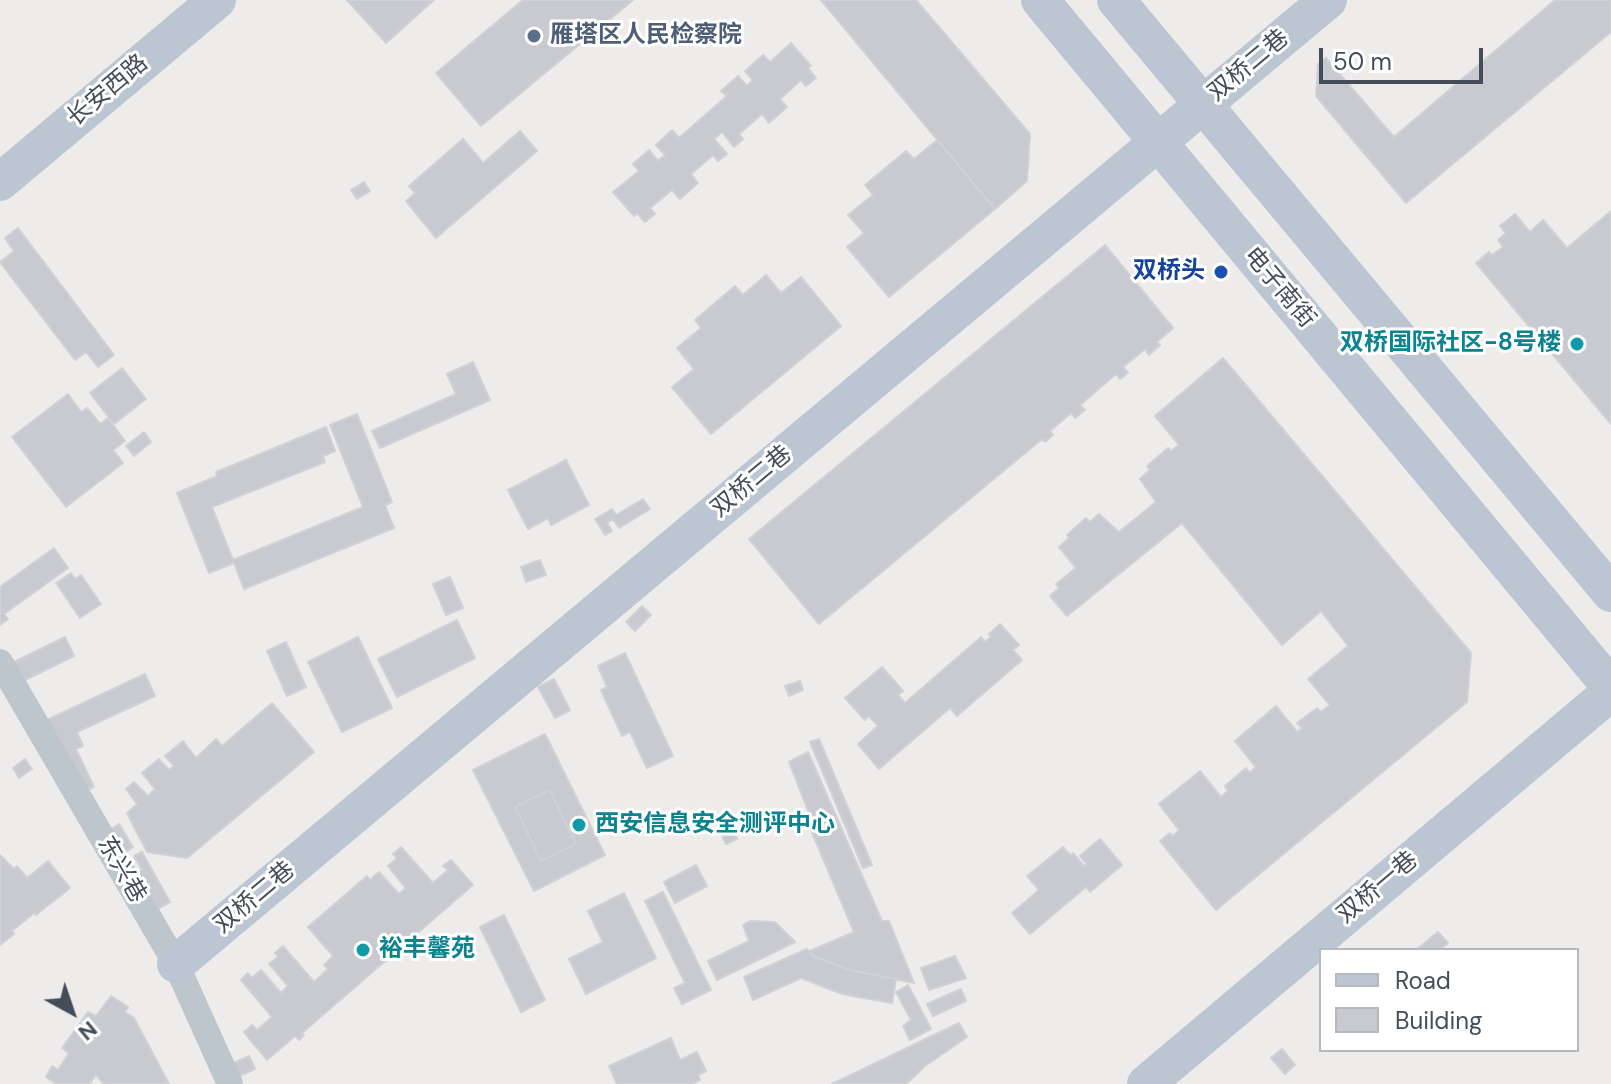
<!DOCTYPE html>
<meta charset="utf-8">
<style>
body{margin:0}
#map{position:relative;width:1611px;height:1084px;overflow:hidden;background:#eeebeb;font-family:"DM Sans",sans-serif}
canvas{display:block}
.legend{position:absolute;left:1319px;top:948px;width:260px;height:104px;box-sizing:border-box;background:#fff;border:2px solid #b5b8bc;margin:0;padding:10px 14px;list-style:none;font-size:24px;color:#454e58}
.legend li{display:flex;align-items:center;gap:16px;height:40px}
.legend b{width:40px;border:2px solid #b5b8bc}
.north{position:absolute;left:32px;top:972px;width:80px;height:80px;-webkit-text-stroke:6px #fff;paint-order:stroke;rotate:140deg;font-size:22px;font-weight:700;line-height:32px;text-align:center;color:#454e58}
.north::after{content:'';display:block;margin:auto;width:28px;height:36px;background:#454e58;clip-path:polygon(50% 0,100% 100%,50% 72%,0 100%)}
.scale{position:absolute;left:1319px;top:48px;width:164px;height:36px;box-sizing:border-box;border:4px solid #454e58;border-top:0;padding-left:10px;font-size:24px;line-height:28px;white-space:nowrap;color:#454e58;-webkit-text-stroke:6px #fff;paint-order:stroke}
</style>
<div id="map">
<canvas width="1611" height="1084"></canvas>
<ul class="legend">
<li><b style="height:10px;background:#bcc6d2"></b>Road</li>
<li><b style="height:22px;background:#c8cad0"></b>Building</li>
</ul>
<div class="north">N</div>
<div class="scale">50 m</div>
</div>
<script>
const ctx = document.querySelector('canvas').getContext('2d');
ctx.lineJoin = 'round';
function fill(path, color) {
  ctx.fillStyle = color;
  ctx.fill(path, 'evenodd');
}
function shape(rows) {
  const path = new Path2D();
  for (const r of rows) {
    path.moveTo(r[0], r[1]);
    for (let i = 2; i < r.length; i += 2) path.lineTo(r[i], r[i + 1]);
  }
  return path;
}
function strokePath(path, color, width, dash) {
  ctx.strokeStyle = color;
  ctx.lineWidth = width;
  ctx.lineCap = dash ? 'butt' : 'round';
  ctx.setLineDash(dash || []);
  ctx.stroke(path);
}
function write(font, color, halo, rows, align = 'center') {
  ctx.font = font + ' "DM Sans","Noto Sans SC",sans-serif';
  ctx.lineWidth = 6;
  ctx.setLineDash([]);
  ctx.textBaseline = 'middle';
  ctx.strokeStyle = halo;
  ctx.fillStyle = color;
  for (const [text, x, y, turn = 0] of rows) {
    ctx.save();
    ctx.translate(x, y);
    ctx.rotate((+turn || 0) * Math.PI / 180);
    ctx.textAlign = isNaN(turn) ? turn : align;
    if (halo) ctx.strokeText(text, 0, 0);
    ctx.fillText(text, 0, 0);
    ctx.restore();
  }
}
const building = shape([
 [347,0,434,0,386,43,347,0],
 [523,0,633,0,481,126,436,73,523,0],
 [821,0,916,0,1030,134,1027,181,995,209,821,0],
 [1555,0,1611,0,1611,32,1406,203,1316,96,1318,64,1326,58,1394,137,1555,0],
 [791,43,811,66,808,68,816,78,806,86,801,80,780,99,787,107,769,123,762,114,739,134,743,139,734,147,722,132,714,139,727,154,718,161,713,155,691,174,698,183,680,199,672,190,650,208,655,214,645,222,637,213,634,216,613,192,639,171,633,164,649,150,658,161,665,155,656,145,672,130,679,138,727,96,721,91,738,76,747,86,753,80,745,71,763,55,770,62,791,43],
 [520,131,537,151,436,238,406,201,415,193,409,186,463,139,483,163,520,131],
 [937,140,995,209,889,297,847,247,864,233,848,215,873,195,865,185,906,151,914,159,937,140],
 [364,182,370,191,357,199,351,190,364,182],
 [1611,211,1611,424,1476,263,1489,252,1492,255,1503,247,1498,240,1506,233,1500,226,1515,214,1530,232,1543,220,1567,248,1611,211],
 [18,228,114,355,98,367,86,352,75,360,0,262,14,251,5,238,18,228],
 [1105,245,1173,328,1157,342,1160,345,1149,355,1145,349,1123,367,1128,373,1120,379,1116,374,1080,405,1085,410,1075,418,1071,413,1050,431,1053,435,1045,442,1042,439,819,624,749,539,1105,245],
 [766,275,781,293,801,277,841,326,711,434,672,387,694,369,677,348,701,328,695,320,735,286,743,295,766,275],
 [1223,358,1471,653,1467,702,1216,910,1160,841,1170,833,1173,836,1179,830,1159,804,1200,771,1221,797,1228,791,1225,786,1246,768,1250,773,1256,767,1235,741,1276,706,1297,732,1302,728,1297,723,1317,708,1321,712,1330,705,1308,679,1348,646,1321,611,1282,645,1182,523,1067,616,1050,596,1059,588,1056,584,1076,568,1059,547,1069,538,1067,535,1086,518,1090,522,1099,514,1119,532,1156,502,1140,479,1150,470,1147,466,1168,448,1171,451,1179,445,1155,416,1223,358],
 [473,362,490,400,380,448,372,431,456,394,447,374,473,362],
 [122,368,146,399,114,424,90,393,122,368],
 [68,394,81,412,87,408,100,424,108,418,125,441,113,450,123,463,66,507,12,437,68,394],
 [357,414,392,502,385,505,394,528,244,589,234,563,209,573,177,493,217,476,216,472,326,427,335,451,323,456,325,462,212,507,233,560,363,507,330,425,357,414],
 [144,432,151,442,134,456,126,446,144,432],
 [566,460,589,505,551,525,548,518,528,529,508,490,566,460],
 [643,499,650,509,619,528,613,519,607,523,612,531,605,535,595,519,612,509,616,515,643,499],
 [54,548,68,568,4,614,8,619,0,625,0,587,54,548],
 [540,560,546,575,526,582,521,567,540,560],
 [71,573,75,579,81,575,101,604,80,618,56,583,71,573],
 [450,577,463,608,446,615,433,584,450,577],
 [642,606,651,615,635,631,626,622,642,606],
 [457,620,475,658,397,697,378,659,457,620],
 [1000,624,1019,645,1013,650,1022,660,957,716,950,708,879,769,858,744,878,726,869,716,865,720,845,698,882,667,903,691,898,695,905,703,981,637,985,642,991,637,989,634,1000,624],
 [65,637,74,656,23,681,14,662,65,637],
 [358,637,392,708,342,732,308,662,358,637],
 [286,642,306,687,287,696,267,651,286,642],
 [625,653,673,756,647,768,630,732,622,736,601,690,607,687,598,666,625,653],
 [145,674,155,696,77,732,83,746,76,749,94,787,81,793,47,720,145,674],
 [554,679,570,710,555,718,538,687,554,679],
 [800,681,803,690,789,696,785,686,800,681],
 [272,703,314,752,187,858,147,852,127,813,137,804,126,789,134,782,148,796,155,789,142,773,159,759,169,770,174,766,165,756,183,741,196,758,216,739,222,746,272,703],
 [545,734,605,855,534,891,473,770,545,734],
 [550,790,576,844,541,861,515,807,550,790],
 [819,739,872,865,863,868,810,742,819,739],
 [808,752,882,921,889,921,914,983,850,970,814,956,810,951,854,932,805,816,809,813,789,762,808,752],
 [25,759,32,769,19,778,13,768,25,759],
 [550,790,576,844,541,861,515,807,550,790],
 [724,814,737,839,726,844,714,819,724,814],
 [119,824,133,847,124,853,110,830,119,824],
 [1100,839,1122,865,1090,892,1086,887,1030,934,1012,913,1039,890,1027,876,1063,847,1070,855,1073,853,1084,866,1087,864,1080,856,1100,839],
 [401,847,433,883,448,870,443,866,451,860,473,885,302,1033,304,1035,299,1040,295,1036,267,1060,244,1032,252,1025,257,1030,272,1017,241,980,248,973,252,978,261,970,281,993,288,986,269,964,278,957,275,953,283,946,314,982,328,969,324,965,333,956,308,927,367,876,370,880,379,872,399,894,406,888,388,866,397,858,393,854,401,847],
 [142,852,170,902,158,909,138,872,142,870,134,856,142,852],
 [0,855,14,869,17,866,27,878,48,861,70,888,36,915,34,913,12,931,14,934,0,945,0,855],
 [696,865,707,886,675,903,664,882,696,865],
 [663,892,711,990,682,1004,674,988,685,983,645,901,663,892],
 [624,893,656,958,586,994,569,959,603,942,588,911,624,893],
 [504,915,545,1000,521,1012,480,927,504,915],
 [750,921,775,922,795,942,717,980,708,961,749,941,743,925,750,921],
 [1438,932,1448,943,1440,950,1416,950,1438,932],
 [807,949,814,957,850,970,896,979,892,1003,842,994,801,978,753,1000,744,977,807,949],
 [955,956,966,978,929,990,921,968,955,956],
 [908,985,931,1029,910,1040,903,1026,911,1020,896,992,908,985],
 [961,989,966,1001,933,1016,927,1004,961,989],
 [111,996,128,1007,125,1012,134,1018,169,1084,104,1084,96,1075,89,1084,56,1084,46,1077,52,1066,58,1070,69,1053,62,1048,88,1012,96,1016,111,996],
 [959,1023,967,1037,925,1066,906,1084,832,1084,959,1023],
 [671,1038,680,1060,697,1052,706,1071,698,1075,700,1080,692,1084,617,1084,609,1066,671,1038],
 [1282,1049,1295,1065,1285,1074,1271,1058,1282,1049],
 [249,1056,255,1069,237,1077,231,1064,249,1056]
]);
fill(building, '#c8cad0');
strokePath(building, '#cfd1d7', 2);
strokePath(shape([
 [0,662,176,964,230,1084]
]), '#bdc5cd', 26);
strokePath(shape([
 [1040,0,1611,687],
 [1116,0,1611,593],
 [0,182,217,0],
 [176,964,1328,0],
 [1146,1084,1611,692]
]), '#bcc6d2', 38);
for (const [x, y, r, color] of [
 [534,36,8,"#5c6f8a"],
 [1221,272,8,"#1a4fb4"],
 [1577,344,8,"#0f9aa8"],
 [579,825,8,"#0f9aa8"],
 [363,950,8,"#0f9aa8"]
]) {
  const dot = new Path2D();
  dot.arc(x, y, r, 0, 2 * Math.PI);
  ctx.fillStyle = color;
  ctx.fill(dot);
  strokePath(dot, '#fff', 3);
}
write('bold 24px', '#4e5e75', '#fff', [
 ["雁塔区人民检察院",550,36]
], 'left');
write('24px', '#454e58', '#fff', [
 ["双桥二巷",1249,66,-40],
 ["长安西路",108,91,-40],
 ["电子南街",1279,288,50],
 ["双桥二巷",752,482,-40],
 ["东兴巷",121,870,60],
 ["双桥一巷",1378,888,-40],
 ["双桥二巷",255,898,-40]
]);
write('bold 24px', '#164399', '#fff', [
 ["双桥头",1205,272]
], 'right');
write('bold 24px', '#0d838f', '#fff', [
 ["双桥国际社区-8号楼",1561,344,"right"],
 ["西安信息安全测评中心",595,825],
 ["裕丰馨苑",379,950]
], 'left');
</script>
